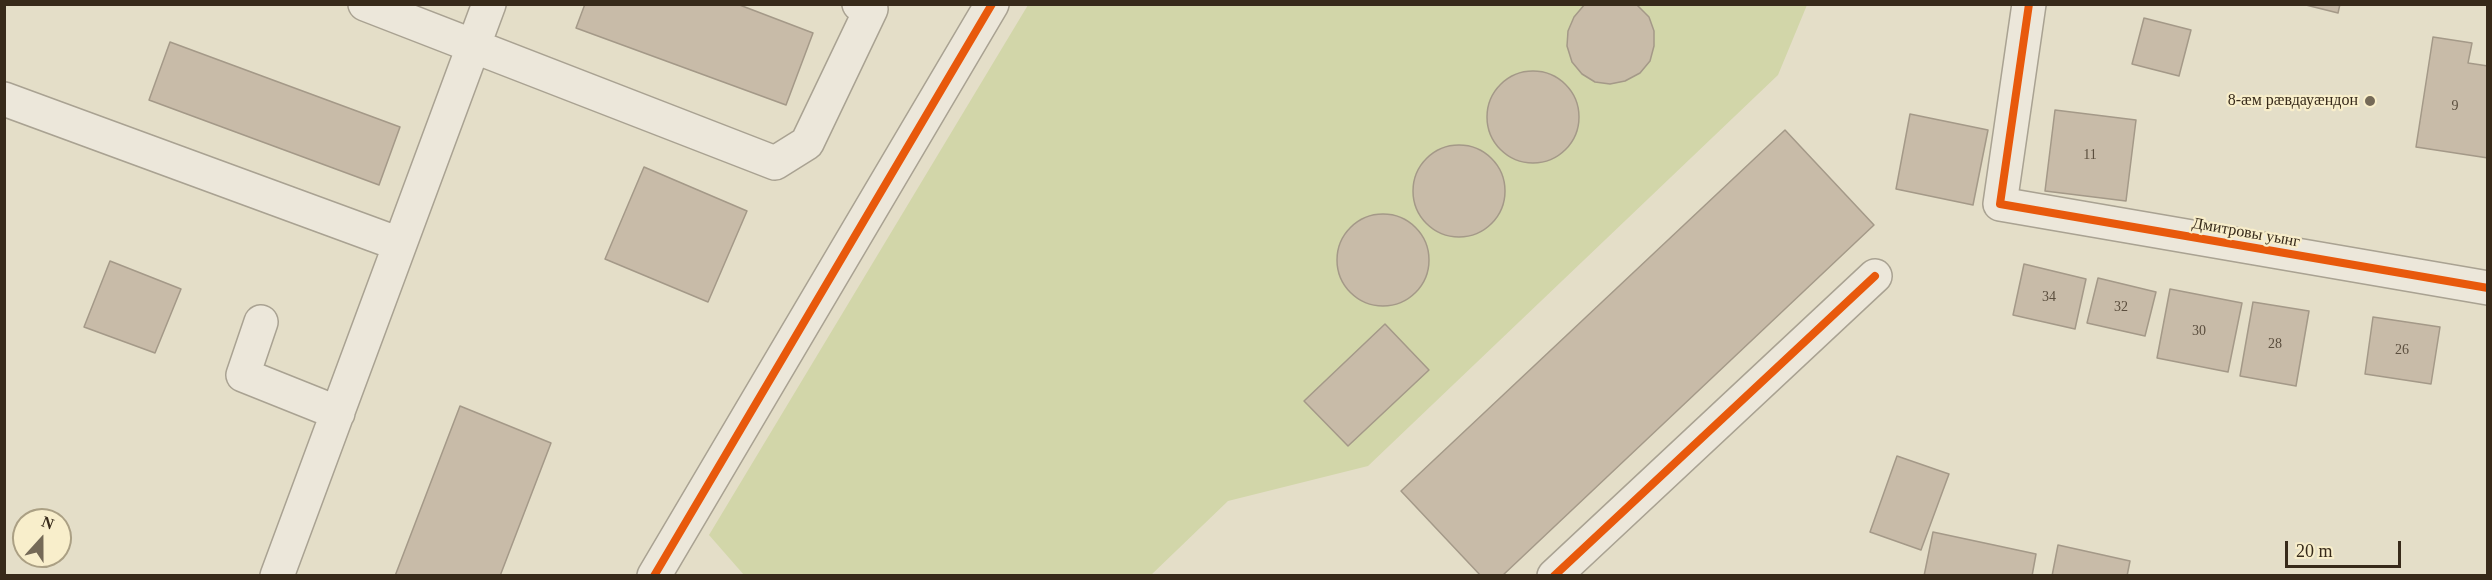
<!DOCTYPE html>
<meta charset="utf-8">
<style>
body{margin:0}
#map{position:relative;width:2492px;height:580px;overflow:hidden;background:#e4dec8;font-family:Georgia,serif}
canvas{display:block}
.frame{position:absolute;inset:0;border:6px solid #372a1a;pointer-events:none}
.north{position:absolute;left:12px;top:508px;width:60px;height:60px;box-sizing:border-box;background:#f8eecb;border:2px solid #aba084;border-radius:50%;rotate:21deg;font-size:16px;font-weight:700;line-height:24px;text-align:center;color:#372a1a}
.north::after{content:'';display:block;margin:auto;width:21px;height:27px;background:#746957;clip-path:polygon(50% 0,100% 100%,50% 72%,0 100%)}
.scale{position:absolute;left:2285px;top:541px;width:116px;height:27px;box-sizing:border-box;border:3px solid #372a1a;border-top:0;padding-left:8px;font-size:18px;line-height:21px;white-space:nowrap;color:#372a1a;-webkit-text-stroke:4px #f8eecb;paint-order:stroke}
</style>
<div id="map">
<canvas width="2492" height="580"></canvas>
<div class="frame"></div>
<div class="north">N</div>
<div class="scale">20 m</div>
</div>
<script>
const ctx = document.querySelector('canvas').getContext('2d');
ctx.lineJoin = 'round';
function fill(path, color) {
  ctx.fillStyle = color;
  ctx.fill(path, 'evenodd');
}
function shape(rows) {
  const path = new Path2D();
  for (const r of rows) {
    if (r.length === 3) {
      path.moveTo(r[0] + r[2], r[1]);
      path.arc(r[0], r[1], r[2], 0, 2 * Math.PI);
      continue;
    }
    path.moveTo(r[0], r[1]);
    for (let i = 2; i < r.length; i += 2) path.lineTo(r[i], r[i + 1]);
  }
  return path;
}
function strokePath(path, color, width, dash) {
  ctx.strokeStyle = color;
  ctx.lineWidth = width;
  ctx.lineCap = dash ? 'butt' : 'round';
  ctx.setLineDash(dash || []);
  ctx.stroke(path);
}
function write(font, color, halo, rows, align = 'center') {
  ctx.font = font + ' Georgia,serif';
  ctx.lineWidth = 4.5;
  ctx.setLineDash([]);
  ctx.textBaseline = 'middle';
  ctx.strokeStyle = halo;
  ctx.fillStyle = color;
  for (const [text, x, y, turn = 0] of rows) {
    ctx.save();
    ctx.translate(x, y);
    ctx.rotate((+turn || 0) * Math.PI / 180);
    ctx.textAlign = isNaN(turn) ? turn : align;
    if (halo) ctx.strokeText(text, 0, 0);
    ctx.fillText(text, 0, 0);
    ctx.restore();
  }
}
fill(shape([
 [1028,5,1807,5,1778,75,1368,466,1228,501,1151,575,744,575,709,535]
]), '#d2d6a9');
const building = shape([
 [585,4,737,4,813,33,786,105,576,28,585,4],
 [1636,4,1649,17,1654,31,1654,46,1650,61,1640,73,1625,81,1610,84,1595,82,1582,74,1572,62,1567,46,1568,31,1574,17,1585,4,1636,4],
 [2302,4,2340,4,2338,13,2302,4],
 [2144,18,2191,30,2179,76,2132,64,2144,18],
 [2433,37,2472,43,2468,63,2488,66,2488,158,2416,147,2433,37],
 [170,42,400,127,379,185,149,100,170,42],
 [1533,117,46],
 [2055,110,2136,120,2126,201,2045,191,2055,110],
 [1910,114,1988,130,1973,205,1896,189,1910,114],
 [1785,130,1874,225,1502,576,1481,576,1401,491,1785,130],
 [1459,191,46],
 [644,167,747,211,708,302,605,259,644,167],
 [1383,260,46],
 [110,261,181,289,155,353,84,327,110,261],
 [2024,264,2086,279,2075,329,2013,315,2024,264],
 [2098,278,2156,292,2145,336,2087,323,2098,278],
 [2170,289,2242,303,2228,372,2157,358,2170,289],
 [2253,302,2309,311,2296,386,2240,376,2253,302],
 [2373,317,2440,327,2431,384,2365,374,2373,317],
 [1385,324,1429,370,1348,446,1304,401,1385,324],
 [460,406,551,443,500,576,395,576,460,406],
 [1897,456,1949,474,1921,550,1870,532,1897,456],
 [1933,532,2036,554,2032,576,1924,576,1933,532],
 [2058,545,2130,561,2127,576,2052,576,2058,545]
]);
fill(building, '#c8bba8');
strokePath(building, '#a49988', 1.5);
const minor = shape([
 [365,4,775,163,807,143,871,9,859,4],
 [2029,4,2000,204,2488,288],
 [4,99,399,244],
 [261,322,243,375,338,413],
 [277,576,489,4],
 [654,576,992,4],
 [1554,576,1875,276]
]);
strokePath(minor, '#a9a292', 36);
strokePath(minor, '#ece7da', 33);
strokePath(shape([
 [2029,4,2000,204,2488,288],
 [654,576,992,4],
 [1554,576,1875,276]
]), '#e8590c', 8);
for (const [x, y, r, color] of [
 [2370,101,6,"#746957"]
]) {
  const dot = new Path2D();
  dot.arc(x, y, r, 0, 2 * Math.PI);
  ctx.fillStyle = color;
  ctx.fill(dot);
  strokePath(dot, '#f8eecb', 2);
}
write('14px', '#5b4e3e', null, [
 ["9",2455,106],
 ["11",2090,155],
 ["34",2049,297],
 ["32",2121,307],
 ["30",2199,331],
 ["28",2275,344],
 ["26",2402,350]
]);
write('16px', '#372a1a', '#f8eecb', [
 ["8-æм рӕвдауӕндон",2358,101]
], 'right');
write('16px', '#372a1a', '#f8eecb', [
 ["Дмитровы уынг",2246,233,10]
]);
</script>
